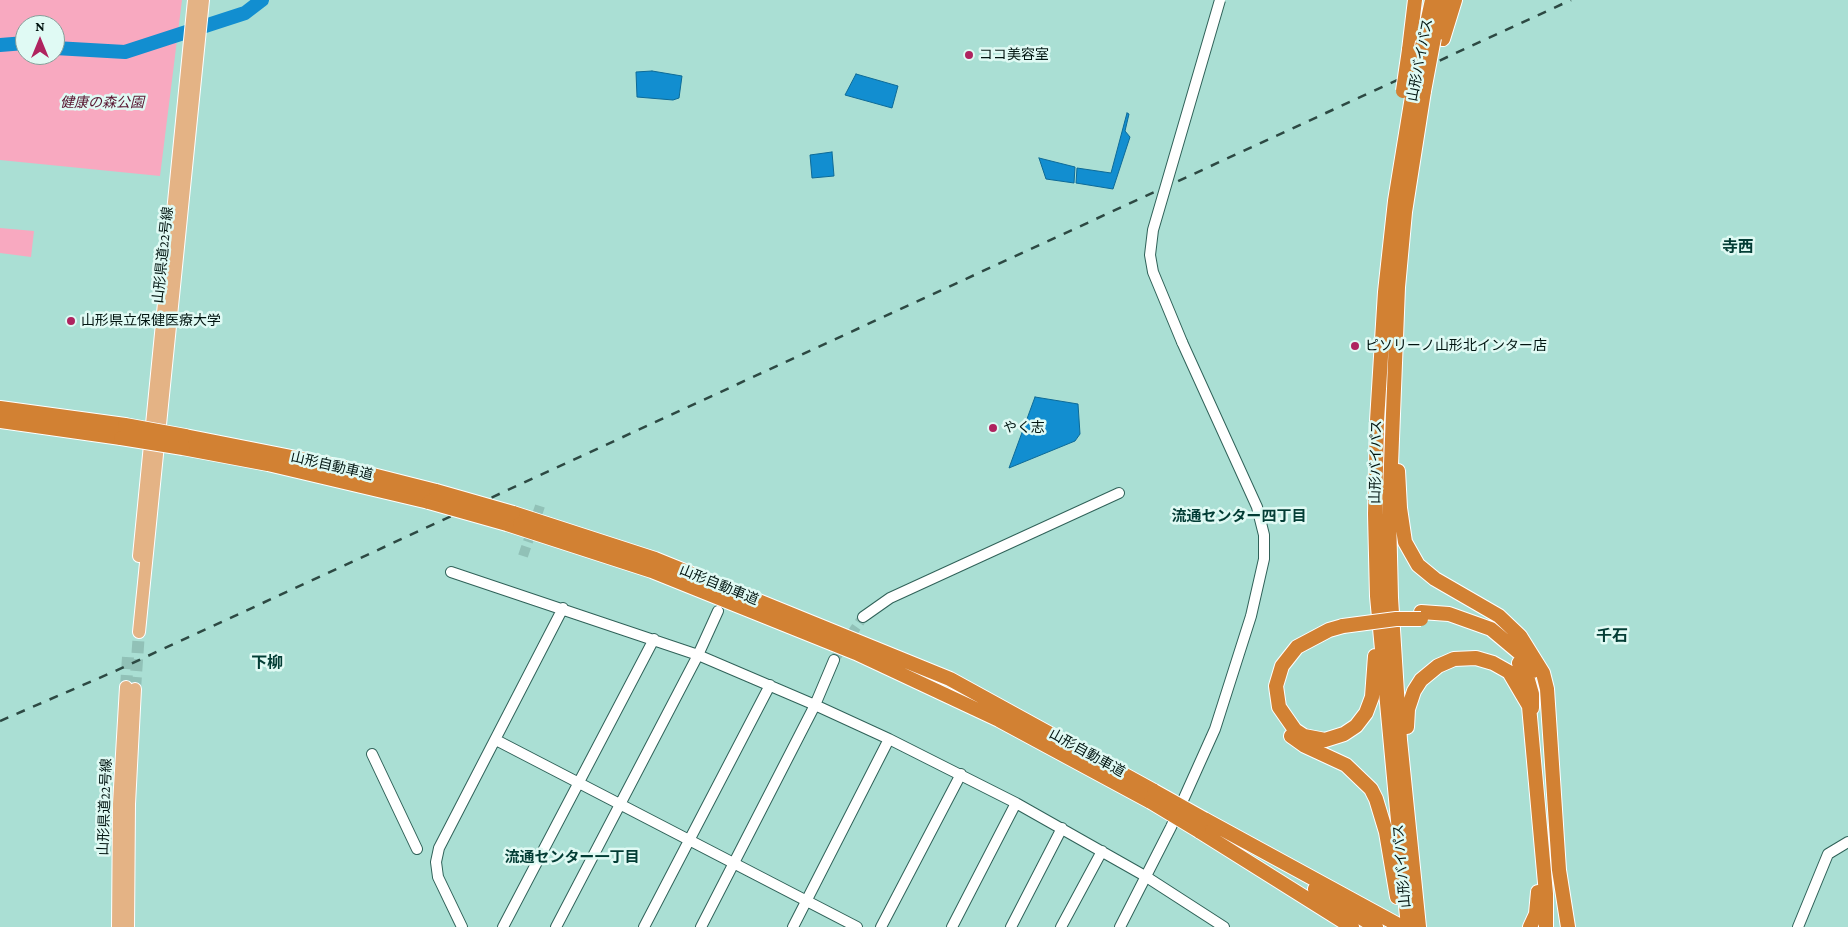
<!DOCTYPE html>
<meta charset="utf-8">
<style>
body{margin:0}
#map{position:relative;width:1848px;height:927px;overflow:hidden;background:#aadfd4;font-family:"Crimson Pro",serif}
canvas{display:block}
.north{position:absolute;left:15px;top:15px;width:50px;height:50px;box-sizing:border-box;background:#e0faf4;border:1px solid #879e99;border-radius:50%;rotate:0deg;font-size:14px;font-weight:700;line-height:20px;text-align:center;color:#021511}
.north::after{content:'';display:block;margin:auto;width:18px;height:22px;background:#af235f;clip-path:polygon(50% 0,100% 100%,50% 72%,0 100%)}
</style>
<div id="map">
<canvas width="1848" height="927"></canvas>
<div class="north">N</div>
</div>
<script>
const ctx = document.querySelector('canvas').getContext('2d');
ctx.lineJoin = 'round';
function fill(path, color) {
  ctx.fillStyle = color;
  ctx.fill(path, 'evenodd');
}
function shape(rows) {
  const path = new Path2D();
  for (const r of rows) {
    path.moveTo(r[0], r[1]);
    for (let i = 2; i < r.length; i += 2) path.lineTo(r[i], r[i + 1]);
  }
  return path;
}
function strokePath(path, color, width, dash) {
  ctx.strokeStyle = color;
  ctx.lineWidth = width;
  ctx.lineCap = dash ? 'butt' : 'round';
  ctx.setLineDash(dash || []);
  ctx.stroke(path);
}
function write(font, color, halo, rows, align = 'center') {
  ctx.font = font + ' "Crimson Pro","Noto Sans JP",serif';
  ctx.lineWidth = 5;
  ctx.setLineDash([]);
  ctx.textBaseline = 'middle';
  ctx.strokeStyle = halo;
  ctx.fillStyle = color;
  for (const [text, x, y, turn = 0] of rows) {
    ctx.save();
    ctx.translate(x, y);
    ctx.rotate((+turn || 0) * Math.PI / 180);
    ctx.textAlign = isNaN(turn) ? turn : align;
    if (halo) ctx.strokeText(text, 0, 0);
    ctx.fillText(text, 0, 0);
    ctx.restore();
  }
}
fill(shape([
 [0,0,182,0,160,176,0,160],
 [25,25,55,25,55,55,25,55],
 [0,228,34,231,31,257,0,253]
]), '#f8a9c0');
const water = shape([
 [652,71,682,76,679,98,673,100,637,97,636,72,652,71],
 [856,74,898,86,892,108,845,95,856,74],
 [1127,113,1129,114,1125,131,1130,137,1113,189,1076,183,1077,168,1111,173,1127,113],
 [832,152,834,176,812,178,810,155,832,152],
 [1039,158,1075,167,1074,183,1046,179,1039,158],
 [1035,397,1078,404,1080,434,1075,441,1009,468,1035,397]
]);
fill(water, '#128ed0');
strokePath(water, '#0d6a97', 1);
strokePath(shape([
 [0,45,25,43],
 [55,48,125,52,245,13,262,0]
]), '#128ed0', 14);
strokePath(shape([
 [523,556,540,506],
 [834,660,863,617]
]), '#91c1b7', 10, [10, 5]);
strokePath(shape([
 [126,687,128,657],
 [135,689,139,632]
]), '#91c1b7', 12, [12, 6]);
const minor = shape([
 [451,572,698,655,815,705,889,739,1016,803,1145,876,1224,927],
 [863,617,890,598,1119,493],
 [496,740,857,927],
 [372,754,417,849],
 [462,927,438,877,436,862,439,848,563,608],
 [503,927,654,639],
 [556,927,698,655,718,611],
 [644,927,770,685],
 [701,927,815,705,834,660],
 [793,927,889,739],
 [881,927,961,774],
 [952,927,1016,803],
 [1011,927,1062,828],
 [1061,927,1102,851],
 [1120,927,1171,827,1215,729,1251,616,1264,559,1264,535,1257,507,1182,342],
 [1798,927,1828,854,1848,842]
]);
const major = shape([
 [139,556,194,0],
 [139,632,203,0],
 [118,927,119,804,126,687],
 [128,927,129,804,135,689]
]);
const highway = shape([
 [1434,38,1442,0],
 [1443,39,1455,0],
 [1423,42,1432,0],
 [1409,50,1415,0],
 [0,408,125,425],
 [0,421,121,438],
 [185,436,337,466,436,491],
 [183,448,268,464,429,502],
 [1398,471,1400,508,1405,542,1418,565,1435,579,1499,616,1520,636,1543,673,1547,689,1559,870,1568,927],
 [513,513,655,559,950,679,1154,791],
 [507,524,652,571,856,653,999,720,1151,802],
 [1421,612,1449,614,1491,629,1522,655,1533,671],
 [1343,626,1329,630,1297,647,1282,666,1276,686,1279,707,1295,730,1304,736,1325,740,1344,734,1356,726,1366,713,1372,697,1375,656],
 [1519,663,1528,680,1532,694,1532,708],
 [1407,727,1408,709,1414,691,1421,680,1438,666,1454,659,1476,658,1493,663,1509,672,1529,706,1546,894,1546,927],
 [1291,736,1305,746,1346,765,1371,789,1376,799,1386,832,1397,897],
 [1204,819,1402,927],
 [1199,831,1352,927],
 [1315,889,1376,927],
 [1408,927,1377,596,1375,514,1377,421,1385,292,1395,201,1413,91],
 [1419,927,1400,740,1391,598,1389,515,1398,287,1405,212,1424,91],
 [1530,927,1536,914,1538,892]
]);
strokePath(minor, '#306259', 12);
strokePath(major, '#fff', 14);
strokePath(highway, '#fff', 16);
strokePath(minor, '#fff', 10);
strokePath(major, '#e4b385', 12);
strokePath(highway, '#d28133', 14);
strokePath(shape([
 [0,721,113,672,1571,0]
]), '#2d4943', 2.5, [9, 9]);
const minorBridge = shape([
 [1182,342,1153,272,1150,255,1153,230,1220,0]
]);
const highwayBridge = shape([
 [1403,91,1409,50],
 [1413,91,1423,42],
 [1424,91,1434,38],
 [125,425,185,436],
 [121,438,183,448],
 [436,491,513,513],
 [429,502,507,524],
 [1343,626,1396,619,1421,619],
 [1154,791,1204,819],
 [1151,802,1199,831]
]);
strokePath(minorBridge, '#306259', 12, []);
strokePath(highwayBridge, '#fff', 16, []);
strokePath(minorBridge, '#fff', 10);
strokePath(highwayBridge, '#d28133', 14);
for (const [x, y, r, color] of [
 [969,55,5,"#af235f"],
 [71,321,5,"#af235f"],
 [1355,346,5,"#af235f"],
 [993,428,5,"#af235f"]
]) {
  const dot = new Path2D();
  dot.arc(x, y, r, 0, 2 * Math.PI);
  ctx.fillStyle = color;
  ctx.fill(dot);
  strokePath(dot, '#e0faf4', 2);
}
write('14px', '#021511', '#e0faf4', [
 ["ココ美容室",979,55],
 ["山形県立保健医療大学",81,321],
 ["ピソリーノ山形北インター店",1365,346],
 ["やく志",1003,428]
], 'left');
write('14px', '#021511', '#e0faf4', [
 ["山形バイパス",1420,60,-79],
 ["山形県道22号線",163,255,-84],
 ["山形バイパス",1376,462,-89],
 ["山形自動車道",332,466,13],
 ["山形自動車道",719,585,22],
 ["山形自動車道",1087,753,29],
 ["山形県道22号線",105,807,-88],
 ["山形バイパス",1402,866,-95]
]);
write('italic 14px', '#57142f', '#e0faf4', [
 ["健康の森公園",102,103]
]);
write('bold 15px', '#033d35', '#e0faf4', [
 ["流通センター四丁目",1239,516],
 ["流通センター一丁目",572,857]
]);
write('bold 16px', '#033d35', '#e0faf4', [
 ["寺西",1738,247],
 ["千石",1612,636],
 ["下柳",267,663]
]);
</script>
